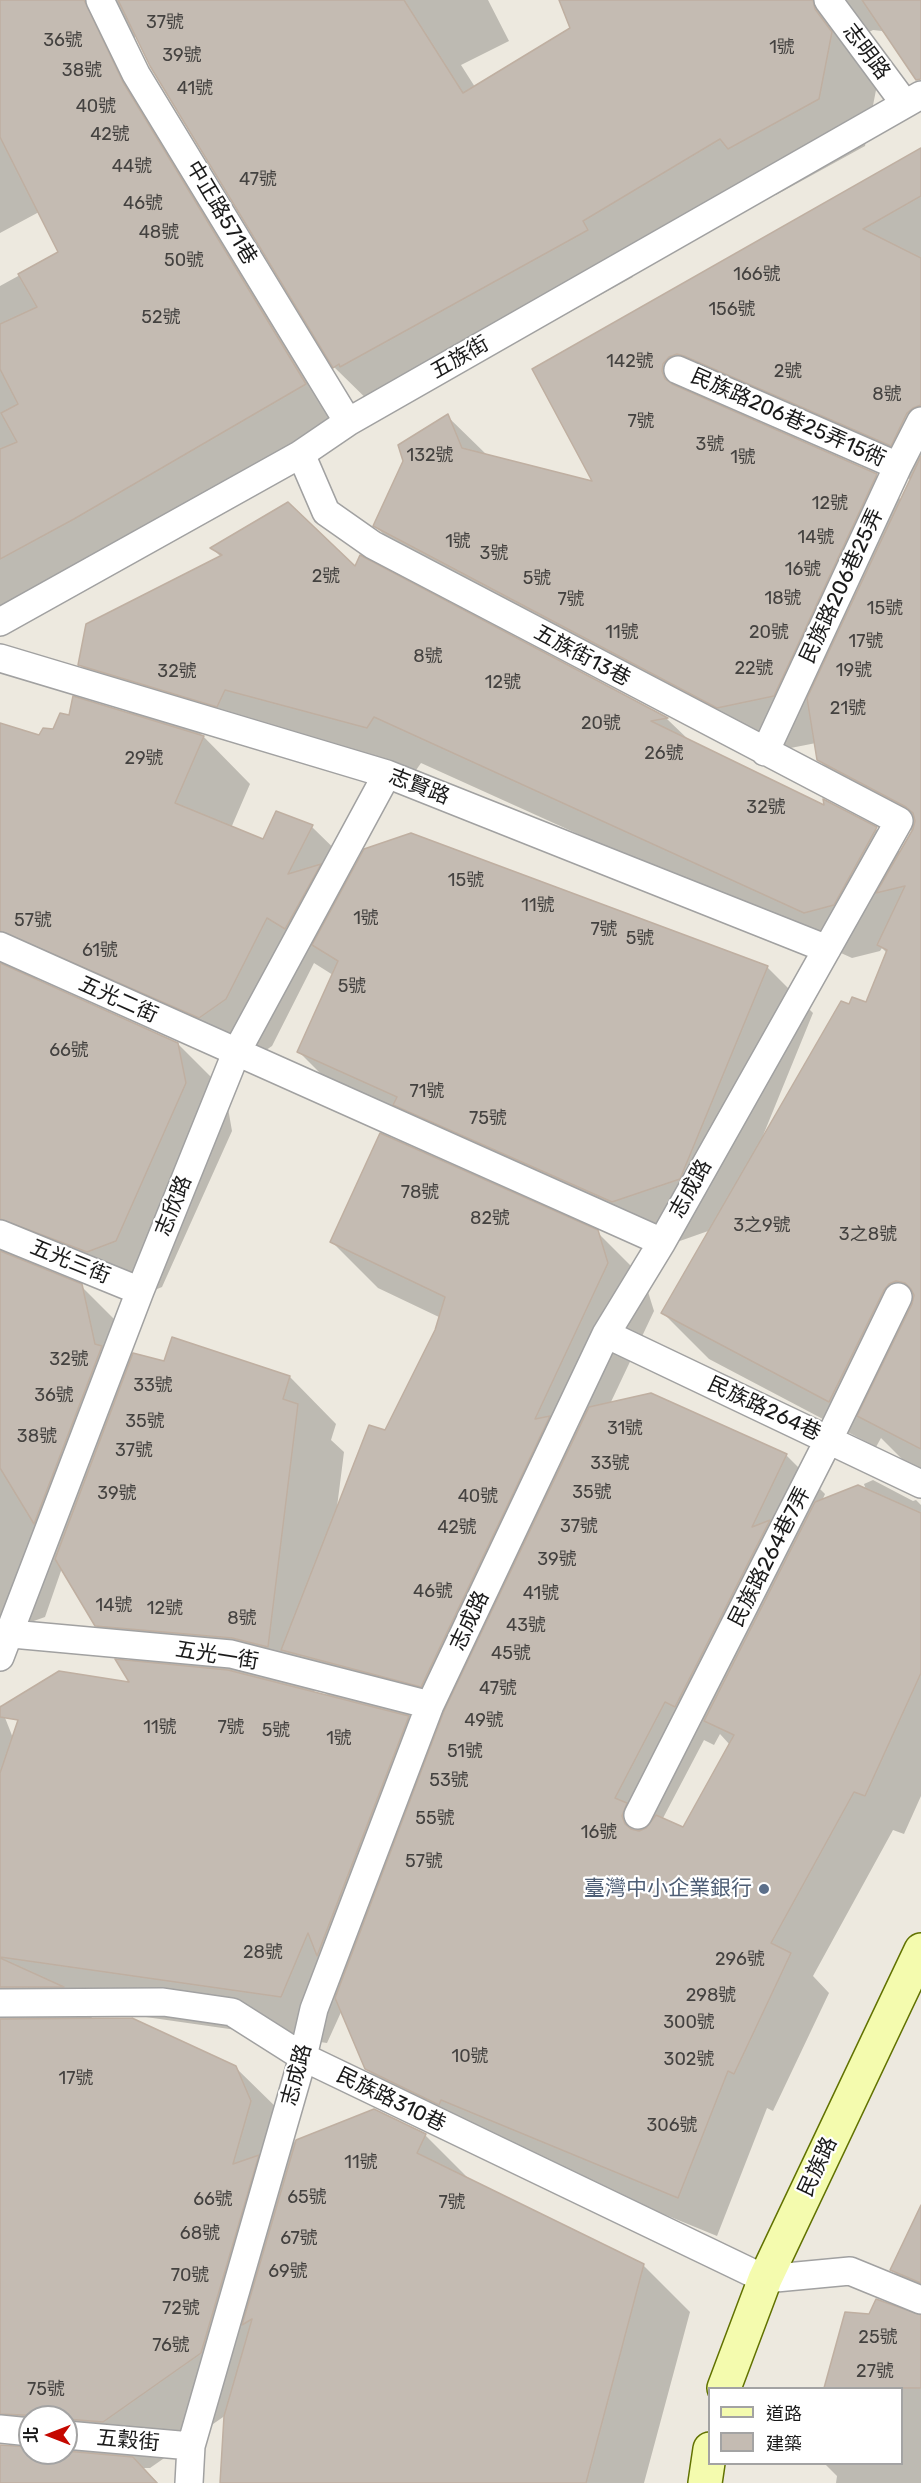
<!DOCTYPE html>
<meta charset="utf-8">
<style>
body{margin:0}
#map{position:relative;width:921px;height:2483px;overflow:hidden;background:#ede9df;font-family:Rubik,"Noto Sans TC",sans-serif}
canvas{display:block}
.legend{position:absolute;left:708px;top:2387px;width:195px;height:78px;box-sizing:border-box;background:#fff;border:2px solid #a3a3a3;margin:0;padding:8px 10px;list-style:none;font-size:18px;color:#1a1a1a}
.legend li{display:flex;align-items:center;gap:12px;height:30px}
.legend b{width:30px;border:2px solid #a3a3a3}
.north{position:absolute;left:18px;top:2405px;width:60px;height:60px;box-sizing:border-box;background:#fff;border:2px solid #a3a3a3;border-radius:50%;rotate:270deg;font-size:16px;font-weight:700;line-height:24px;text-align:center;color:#1a1a1a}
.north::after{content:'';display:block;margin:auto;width:21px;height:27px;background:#c50800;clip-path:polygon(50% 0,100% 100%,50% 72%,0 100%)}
</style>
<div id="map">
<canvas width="921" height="2483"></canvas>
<ul class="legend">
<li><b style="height:8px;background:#f4fbae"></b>道路</li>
<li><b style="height:16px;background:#c4bbb2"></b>建築</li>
</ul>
<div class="north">北</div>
</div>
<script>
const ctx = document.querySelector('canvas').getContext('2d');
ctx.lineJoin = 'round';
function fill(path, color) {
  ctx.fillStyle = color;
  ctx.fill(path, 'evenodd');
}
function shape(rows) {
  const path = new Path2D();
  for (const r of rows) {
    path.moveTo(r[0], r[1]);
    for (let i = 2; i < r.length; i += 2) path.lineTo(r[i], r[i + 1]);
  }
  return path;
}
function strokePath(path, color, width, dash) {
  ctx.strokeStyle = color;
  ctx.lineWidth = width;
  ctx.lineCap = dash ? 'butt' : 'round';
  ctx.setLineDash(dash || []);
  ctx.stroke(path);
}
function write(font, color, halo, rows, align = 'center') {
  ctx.font = font + ' Rubik,"Noto Sans TC",sans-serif';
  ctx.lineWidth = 4.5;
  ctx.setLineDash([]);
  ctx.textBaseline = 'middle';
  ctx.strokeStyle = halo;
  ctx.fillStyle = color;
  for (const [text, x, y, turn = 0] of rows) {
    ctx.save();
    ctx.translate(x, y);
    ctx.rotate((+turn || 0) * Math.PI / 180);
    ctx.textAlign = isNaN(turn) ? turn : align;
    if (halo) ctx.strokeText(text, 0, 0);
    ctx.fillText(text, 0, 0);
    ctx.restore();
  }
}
fill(shape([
 [0,0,488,0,509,41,461,65,475,87,572,29,561,0,921,0,921,75,882,31,873,30,865,34,878,80,865,146,776,195,767,185,628,268,633,277,388,413,381,413,334,367,136,35,130,46,352,431,0,624,0,286,60,253,39,212,0,233],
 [921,151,921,1471,906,1463,881,1438,876,1447,709,1359,663,1313,711,1230,660,1248,345,1098,299,1052,333,975,314,963,272,1046,246,1064,45,976,35,981,178,1044,225,1091,232,1131,162,1287,135,1298,45,1265,37,1268,81,1286,128,1333,133,1355,165,1363,290,1377,336,1424,331,1440,344,1452,337,1507,386,1432,437,1331,441,1318,378,1288,332,1242,597,1232,644,1279,654,1311,610,1404,786,1455,825,1494,822,1501,866,1490,864,1484,873,1480,913,1501,916,1500,921,1505,921,1796,904,1834,893,1830,813,1976,829,1993,773,2111,767,2108,717,2236,405,2108,366,2068,342,2010,327,2043,83,2008,94,2020,235,2067,283,2114,296,2145,425,2135,472,2182,643,2265,690,2312,644,2483,222,2483,226,2415,150,2468,143,2468,158,2483,0,2483,0,2446,30,2449,30,2453,66,2453,66,2417,30,2417,30,2438,0,2433,0,1705,13,1738,132,1684,134,1662,96,1625,62,1568,45,1617,0,1633,0,724,40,737,54,731,71,717,131,715,80,665,221,557,213,549,356,569,361,557,667,719,691,742,826,808,825,802,876,829,901,853,913,831,865,806,818,759,816,743,765,753,422,572,375,526,447,416,488,456,595,483,534,370],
 [723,400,732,401,912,480,902,501,876,475,713,404],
 [200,733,264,752,271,735,414,773,421,763,852,958,880,951,882,948,887,953,866,1004,849,1006,764,1139,762,1138,813,1013,767,967,355,869,312,827,276,813,263,841,231,828,250,784],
 [316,1683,329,1697,314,1693],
 [408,1717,441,1725,434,1743],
 [720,1734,730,1745,684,1829,662,1820,704,1740,714,1745],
 [921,2209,921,2299,892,2270],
 [846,2313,921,2317,921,2483,836,2483,837,2476,825,2464,902,2464,902,2388,826,2388]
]), '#0003');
const building = shape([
 [0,0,84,0,123,82,306,384,74,519,0,559,0,449,17,442,1,413,18,404,0,369,0,324,37,307,18,274,58,252,0,137,0,0],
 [118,0,404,0,463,93,570,28,559,0,813,0,815,9,832,32,819,99,728,149,720,139,583,221,588,230,340,367,339,364,333,368,150,66,118,0],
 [862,0,921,0,921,79,916,80,862,0],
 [921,148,921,196,863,229,921,258,921,405,913,408,907,413,891,446,684,356,677,354,669,357,663,364,662,371,665,379,672,384,877,474,774,696,717,708,373,526,403,461,398,445,448,414,462,448,592,481,532,369,921,148],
 [921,456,921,1449,857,1416,912,1304,914,1295,911,1289,905,1283,896,1281,889,1284,884,1290,829,1402,661,1313,841,1001,849,1004,852,997,866,1002,887,950,877,945,905,886,876,893,913,829,915,821,913,813,906,807,817,760,807,698,921,456],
 [288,502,355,566,360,555,668,718,651,721,824,805,823,799,877,827,834,905,804,913,374,717,367,728,225,690,217,707,78,665,86,624,222,555,210,548,288,502],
 [73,696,204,736,175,803,263,839,276,811,313,825,288,874,321,864,285,929,267,918,226,999,199,1018,0,931,0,723,39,735,43,728,53,729,60,713,69,715,73,696],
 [411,833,768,966,680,1179,612,1202,393,1105,397,1097,297,1052,338,961,312,945,364,849,411,833],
 [0,963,178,1043,186,1083,116,1241,87,1252,0,1219,0,963],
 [380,1133,598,1230,608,1263,535,1419,550,1416,421,1687,281,1650,369,1425,385,1430,435,1330,445,1297,330,1242,380,1133],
 [0,1251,82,1284,95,1344,102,1346,34,1524,0,1468,0,1251],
 [172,1337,290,1376,283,1399,298,1404,268,1647,232,1638,95,1626,55,1559,133,1353,164,1361,172,1337],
 [651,1393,787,1454,752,1527,770,1520,675,1707,665,1702,615,1798,627,1803,622,1816,625,1824,631,1829,639,1831,646,1828,656,1815,683,1827,734,1735,704,1721,815,1502,858,1485,921,1513,921,1673,865,1796,854,1792,771,1943,791,1953,734,2074,728,2071,678,2198,441,2100,439,2105,365,2069,335,1998,444,1711,589,1407,651,1393],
 [115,1659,228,1670,409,1716,317,1956,308,1933,281,1997,0,1957,0,1773,18,1720,0,1717,0,1707,59,1671,129,1682,115,1659],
 [0,1958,64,1987,0,1987,0,1958],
 [132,2018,236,2066,251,2101,233,2164,259,2155,201,2353,103,2422,66,2419,66,2417,0,2414,0,2019,132,2018],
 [374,2109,426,2134,417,2153,644,2264,586,2483,220,2483,224,2416,252,2319,242,2325,296,2140,374,2109],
 [921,2205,921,2283,890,2270,921,2205],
 [876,2299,921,2315,921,2388,824,2388,845,2312,869,2314,876,2299],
 [0,2445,30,2447,30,2453,66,2453,66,2451,133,2457,157,2483,0,2483,0,2445]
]);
fill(building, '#c4bbb2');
strokePath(building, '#bfafa1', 1.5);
const service = shape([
 [100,0,136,74,348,422],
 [828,0,905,104],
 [678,370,898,466],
 [0,622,301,454,348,422,921,95],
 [0,658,387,774,827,949],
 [765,752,898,466,921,421],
 [0,946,662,1242],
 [0,1234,140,1291],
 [606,1334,921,1484],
 [0,1633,231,1654,430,1705],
 [0,1657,140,1291,236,1053,387,774],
 [638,1815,829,1439,898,1297],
 [0,2003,163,2002,232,2012,303,2057,765,2279,850,2271,921,2300],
 [0,2429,30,2432],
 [66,2435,191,2446],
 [189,2483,191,2446,303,2057,314,2009,430,1705,606,1334,662,1242,899,821,373,545,326,512,301,454]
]);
const secondary = shape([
 [724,2388,765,2279,921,1950],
 [705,2483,710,2449]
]);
strokePath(service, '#a1a1a1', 30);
strokePath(secondary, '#617201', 36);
strokePath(service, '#fff', 27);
strokePath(secondary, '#f4fbae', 33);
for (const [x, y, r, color] of [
 [764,1889,6,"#5c6f8a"]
]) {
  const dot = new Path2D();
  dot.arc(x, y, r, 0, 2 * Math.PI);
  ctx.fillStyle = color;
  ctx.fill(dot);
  strokePath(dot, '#fff', 2);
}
write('18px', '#444240', null, [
 ["37號",165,23],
 ["36號",63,41],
 ["1號",782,48],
 ["39號",182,56],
 ["38號",82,71],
 ["41號",195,89],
 ["40號",96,107],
 ["42號",110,135],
 ["44號",132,167],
 ["47號",258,180],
 ["46號",143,204],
 ["48號",159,233],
 ["50號",184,261],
 ["166號",757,275],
 ["156號",732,310],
 ["52號",161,318],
 ["142號",630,362],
 ["2號",788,372],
 ["8號",887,395],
 ["7號",641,422],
 ["3號",710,445],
 ["132號",430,456],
 ["1號",743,458],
 ["12號",830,504],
 ["14號",816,538],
 ["1號",458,542],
 ["3號",494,554],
 ["16號",803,570],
 ["2號",326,577],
 ["5號",537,579],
 ["18號",783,599],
 ["7號",571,600],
 ["15號",885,609],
 ["11號",622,633],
 ["20號",769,633],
 ["17號",866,642],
 ["8號",428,657],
 ["22號",754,669],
 ["19號",854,671],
 ["32號",177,672],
 ["12號",503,683],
 ["21號",848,709],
 ["20號",601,724],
 ["26號",664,754],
 ["29號",144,759],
 ["32號",766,808],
 ["15號",466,881],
 ["11號",538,906],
 ["1號",366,919],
 ["57號",33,921],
 ["7號",604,930],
 ["5號",640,939],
 ["61號",100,951],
 ["5號",352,987],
 ["66號",69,1051],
 ["71號",427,1092],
 ["75號",488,1119],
 ["78號",420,1193],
 ["82號",490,1219],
 ["3之9號",762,1226],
 ["3之8號",868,1235],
 ["32號",69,1360],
 ["33號",153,1386],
 ["36號",54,1396],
 ["35號",145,1422],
 ["31號",625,1429],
 ["38號",37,1437],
 ["37號",134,1451],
 ["33號",610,1464],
 ["35號",592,1493],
 ["39號",117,1494],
 ["40號",478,1497],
 ["37號",579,1527],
 ["42號",457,1528],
 ["39號",557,1560],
 ["46號",433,1592],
 ["41號",541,1594],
 ["14號",114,1606],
 ["12號",165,1609],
 ["8號",242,1619],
 ["43號",526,1626],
 ["45號",511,1654],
 ["47號",498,1689],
 ["49號",484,1721],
 ["11號",160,1728],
 ["7號",231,1728],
 ["5號",276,1731],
 ["1號",339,1739],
 ["51號",465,1752],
 ["53號",449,1781],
 ["55號",435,1819],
 ["16號",599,1833],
 ["57號",424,1862],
 ["28號",263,1953],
 ["296號",740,1960],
 ["298號",711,1996],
 ["300號",689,2023],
 ["10號",470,2057],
 ["302號",689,2060],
 ["17號",76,2079],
 ["306號",672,2126],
 ["11號",361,2163],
 ["65號",307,2198],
 ["66號",213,2200],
 ["7號",452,2203],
 ["68號",200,2234],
 ["67號",299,2239],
 ["69號",288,2272],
 ["70號",190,2276],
 ["72號",181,2309],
 ["25號",878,2338],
 ["76號",171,2346],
 ["27號",875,2372],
 ["75號",46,2390]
]);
write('21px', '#1a1a1a', '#fff', [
 ["志明路",866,52,53],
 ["中正路571巷",221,213,59],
 ["五族街",460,358,-30],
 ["民族路206巷25弄15衖",788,418,24],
 ["民族路206巷25弄",842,586,-65],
 ["五族街13巷",582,656,28],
 ["志賢路",419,787,21],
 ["五光二街",118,1000,24],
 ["志成路",691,1189,-61],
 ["志欣路",174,1206,-68],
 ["五光三街",70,1262,22],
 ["民族路264巷",764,1409,25],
 ["民族路264巷7弄",770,1557,-63],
 ["志成路",470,1621,-65],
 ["五光一街",217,1656,9],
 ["志成路",297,2075,-75],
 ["民族路310巷",391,2100,26],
 ["民族路",818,2167,-65],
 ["五穀街",128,2441,5]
]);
write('21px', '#4e5e75', '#fff', [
 ["臺灣中小企業銀行",752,1889]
], 'right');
</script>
